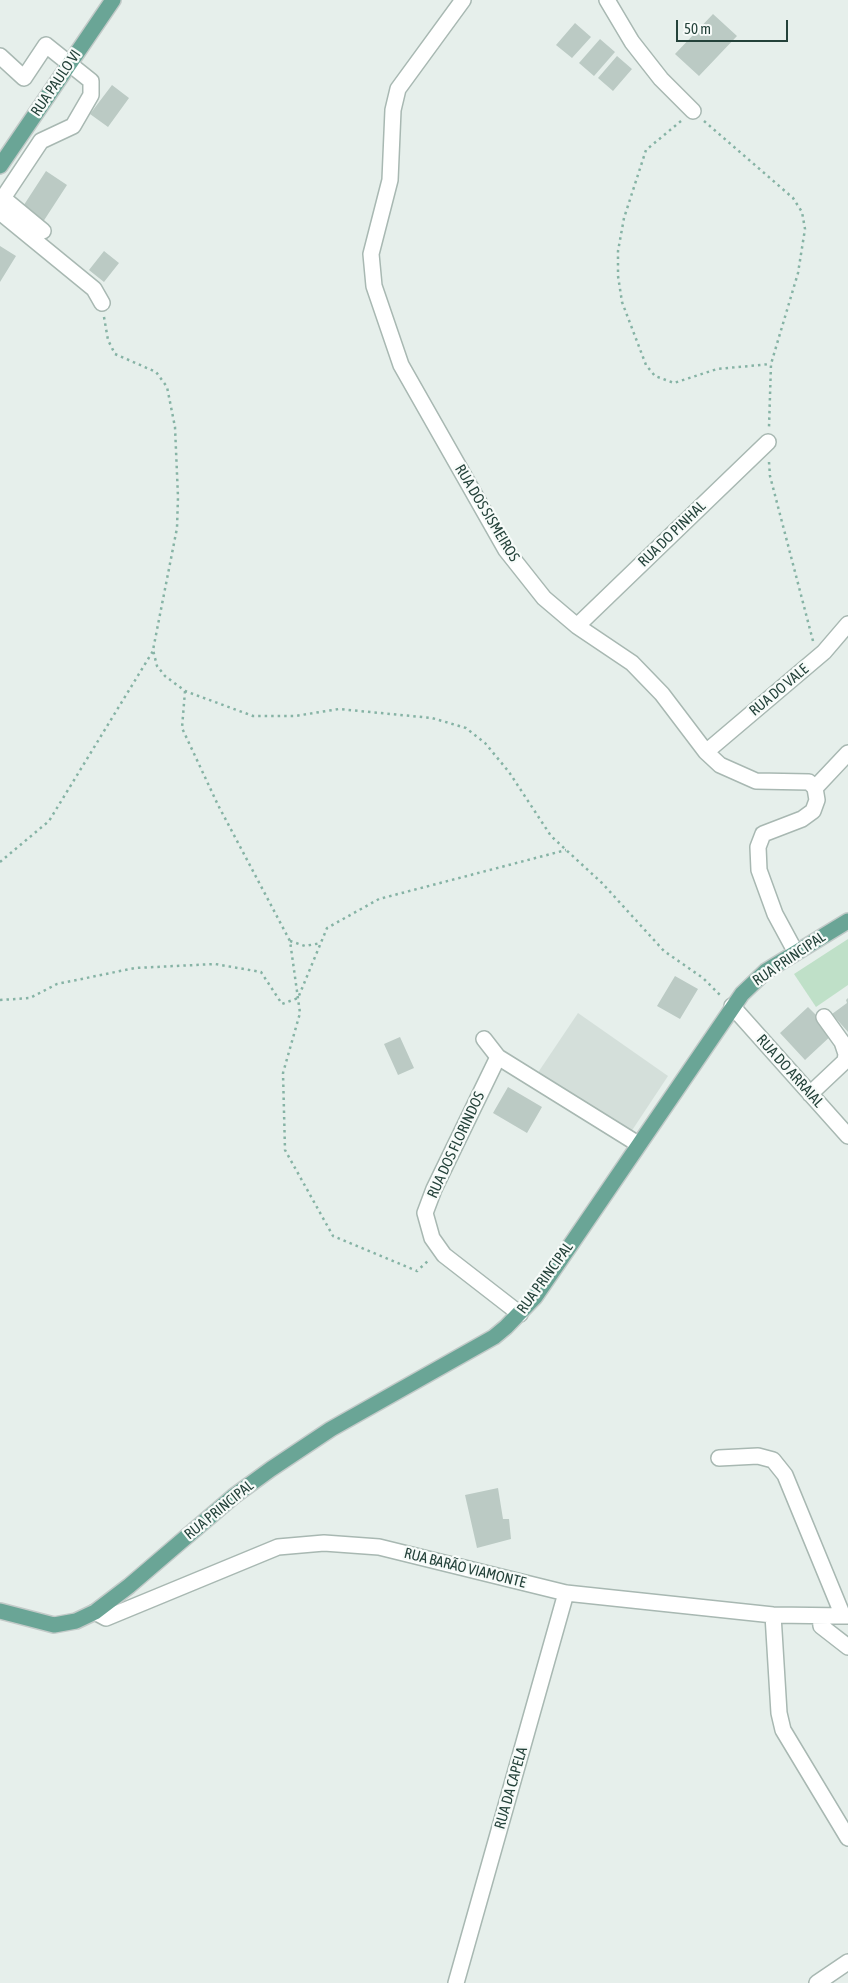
<!DOCTYPE html>
<meta charset="utf-8">
<style>
body{margin:0}
#map{position:relative;width:848px;height:1983px;overflow:hidden;background:#e6efeb;font-family:"Asap Condensed",sans-serif}
canvas{display:block}
.scale{position:absolute;left:676px;top:20px;width:112px;height:22px;box-sizing:border-box;border:2px solid #24423a;border-top:0;padding-left:6px;font-size:15px;line-height:18px;white-space:nowrap;color:#24423a;-webkit-text-stroke:4px #f7fbf9;paint-order:stroke}
</style>
<div id="map">
<canvas width="848" height="1983"></canvas>
<div class="scale">50 m</div>
</div>
<script>
const ctx = document.querySelector('canvas').getContext('2d');
ctx.lineJoin = 'round';
function fill(path, color) {
  ctx.fillStyle = color;
  ctx.fill(path, 'evenodd');
}
function shape(rows) {
  const path = new Path2D();
  for (const r of rows) {
    path.moveTo(r[0], r[1]);
    for (let i = 2; i < r.length; i += 2) path.lineTo(r[i], r[i + 1]);
  }
  return path;
}
function strokePath(path, color, width, dash) {
  ctx.strokeStyle = color;
  ctx.lineWidth = width;
  ctx.lineCap = dash ? 'butt' : 'round';
  ctx.setLineDash(dash || []);
  ctx.stroke(path);
}
function write(font, color, halo, rows, align = 'center') {
  ctx.font = font + ' "Asap Condensed",sans-serif';
  ctx.lineWidth = 4.5;
  ctx.setLineDash([]);
  ctx.textBaseline = 'middle';
  ctx.strokeStyle = halo;
  ctx.fillStyle = color;
  for (const [text, x, y, turn = 0] of rows) {
    ctx.save();
    ctx.translate(x, y);
    ctx.rotate((+turn || 0) * Math.PI / 180);
    ctx.textAlign = isNaN(turn) ? turn : align;
    if (halo) ctx.strokeText(text, 0, 0);
    ctx.fillText(text, 0, 0);
    ctx.restore();
  }
}
fill(shape([
 [578,1013,668,1076,629,1135,535,1077]
]), '#d4dfda');
fill(shape([
 [848,939,848,985,816,1007,794,974]
]), '#bfe0c8');
fill(shape([
 [713,14,737,36,699,76,675,54],
 [575,23,591,37,572,58,556,45],
 [600,39,615,52,594,76,579,63],
 [617,56,632,69,613,91,598,78],
 [112,85,129,98,108,127,90,114],
 [46,171,67,185,41,225,20,211],
 [0,246,16,256,0,282],
 [104,251,119,263,104,282,89,270],
 [675,976,698,989,680,1019,657,1006],
 [848,998,848,1032,832,1014,847,1003,846,1000],
 [808,1007,834,1033,805,1060,780,1033],
 [400,1037,414,1068,398,1075,384,1044],
 [508,1087,542,1107,527,1133,493,1113],
 [498,1488,503,1519,509,1519,511,1539,477,1548,465,1495]
]), '#bbcac4');
const minor = shape([
 [463,0,398,89,393,110,390,180,371,254,374,286,401,365,506,550,544,598,577,626,632,663,662,694,706,752,720,765,756,781,809,782,815,788,817,800,813,811,802,819,763,834,758,847,759,870,775,914,795,951],
 [607,0,632,42,661,79,693,111],
 [0,56,24,78,46,45,91,81,91,95,73,126,41,141,3,198,43,231],
 [0,212,94,289,102,303],
 [577,626,768,442],
 [706,752,824,652,848,624],
 [815,788,848,753],
 [732,1006,848,1136],
 [484,1039,498,1057,638,1144],
 [498,1057,434,1189,425,1213,432,1238,444,1255,520,1314],
 [810,1094,845,1061,846,1054,842,1042,824,1017],
 [719,1458,758,1456,773,1460,785,1475,843,1616],
 [95,1612,106,1618,278,1547,324,1543,379,1547,566,1593,773,1615,848,1616],
 [773,1615,779,1713,783,1730,848,1838],
 [820,1616,821,1626,848,1647],
 [456,1983,566,1593],
 [817,1983,848,1962]
]);
const major = shape([
 [0,166,113,0],
 [0,1611,54,1625,76,1621,95,1612,129,1586,234,1496,271,1469,331,1429,494,1337,506,1327,535,1297,742,994,766,971,848,921]
]);
strokePath(minor, '#a8b8b2', 18);
strokePath(major, '#c2cac8', 18);
strokePath(shape([
 [681,121,646,150,624,218,618,251,618,276,622,302,646,365,655,376,674,383,717,369,771,364],
 [704,121,793,198,802,212,805,229,798,273,771,364,769,427],
 [104,317,108,340,115,354,156,372,167,387,175,427,178,497,177,528,153,650,157,666,165,676,185,691,253,716,295,716,339,709,432,718,466,728,485,743,509,772,551,836,602,883,664,951,703,978,722,997],
 [769,462,770,476,813,641],
 [185,691,182,728,218,805,290,941,300,1013,283,1073,285,1150,333,1236,417,1271,430,1259],
 [0,862,49,821,153,651],
 [290,941,305,946,321,943],
 [0,1000,30,998,57,984,135,968,215,964,261,972,282,1004,298,998,327,928,379,899,566,850]
]), '#86b3a5', 2.5, [2.5, 4]);
strokePath(minor, '#fff', 15);
strokePath(major, '#6aa596', 15);
write('15px', '#24423a', '#f7fbf9', [
 ["RUA PAULO VI",56,83,-56],
 ["RUA DOS SISMEIROS",487,513,59],
 ["RUA DO PINHAL",672,534,-44],
 ["RUA DO VALE",779,690,-40],
 ["RUA PRINCIPAL",789,959,-34],
 ["RUA DO ARRAIAL",790,1071,48],
 ["RUA DOS FLORINDOS",456,1145,-65],
 ["RUA PRINCIPAL",545,1278,-54],
 ["RUA PRINCIPAL",219,1510,-39],
 ["RUA BARÃO VIAMONTE",465,1568,14],
 ["RUA DA CAPELA",511,1788,-74]
]);
</script>
